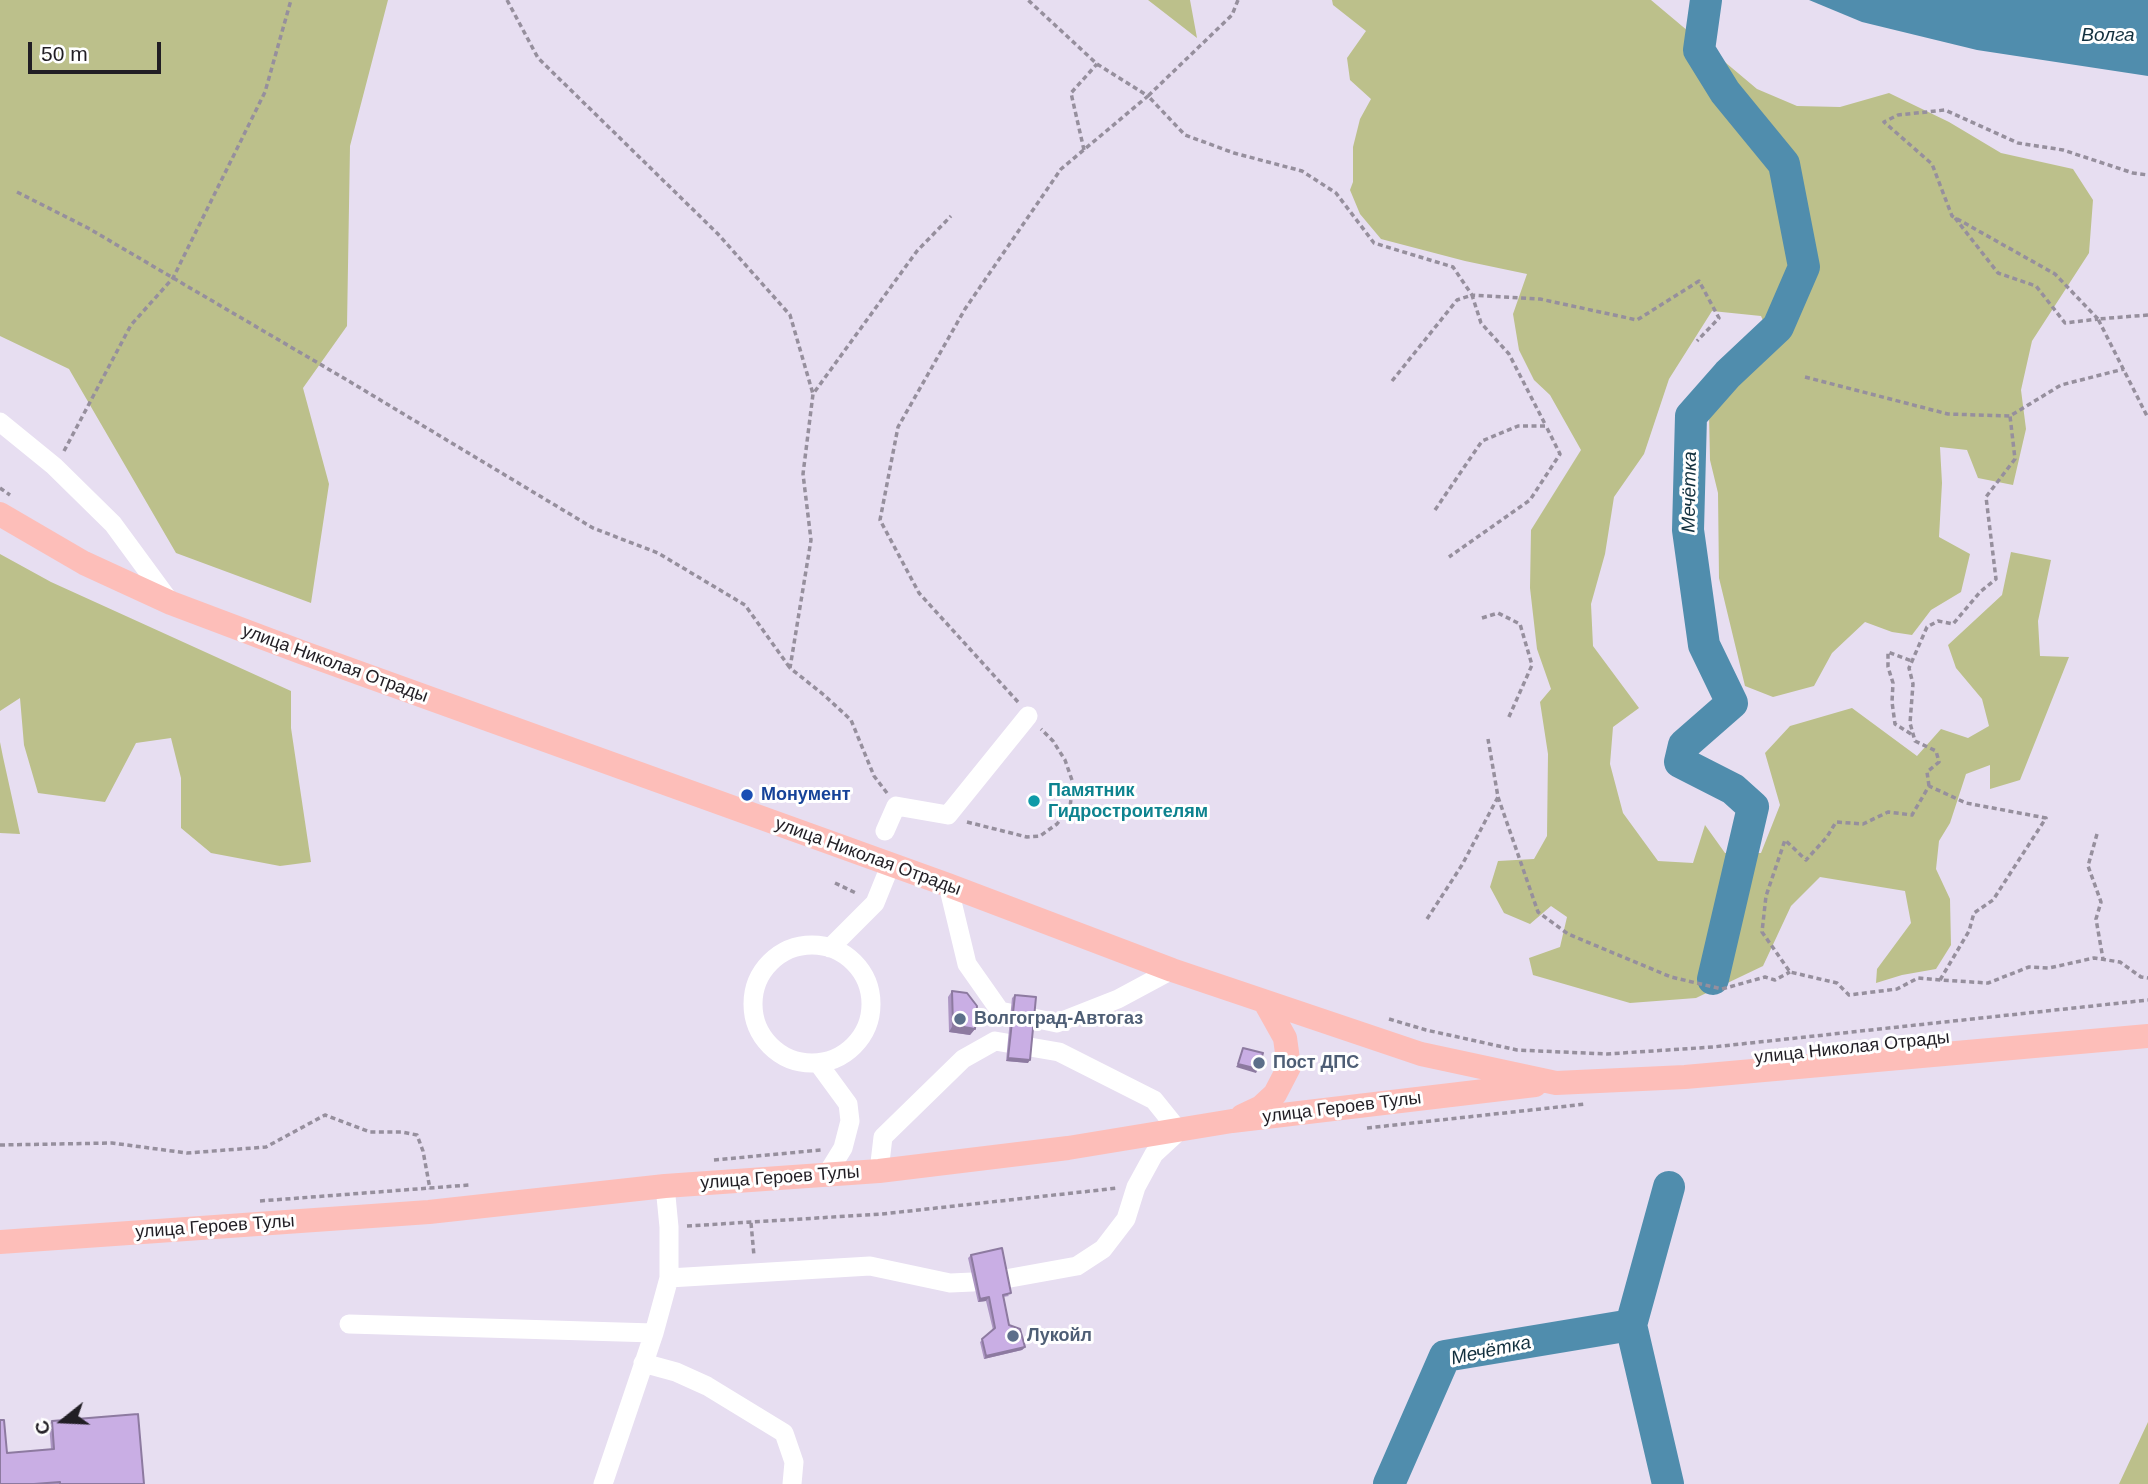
<!DOCTYPE html>
<meta charset="utf-8">
<style>
body{margin:0}
#map{position:relative;width:2148px;height:1484px;overflow:hidden;background:#e7def1;font-family:Arial,sans-serif}
canvas{display:block}
.north{position:absolute;left:28px;top:1386px;width:70px;height:70px;-webkit-text-stroke:5px #fff;paint-order:stroke;rotate:252deg;font-size:19px;font-weight:700;line-height:28px;text-align:center;color:#211e24}
.north::after{content:'';display:block;margin:auto;width:24px;height:32px;background:#211e24;clip-path:polygon(50% 0,100% 100%,50% 72%,0 100%)}
.scale{position:absolute;left:28px;top:42px;width:133px;height:32px;box-sizing:border-box;border:4px solid #211e24;border-top:0;padding-left:9px;font-size:21px;line-height:24px;white-space:nowrap;color:#211e24;-webkit-text-stroke:5px #fff;paint-order:stroke}
</style>
<div id="map">
<canvas width="2148" height="1484"></canvas>
<div class="north">С</div>
<div class="scale">50 m</div>
</div>
<script>
const ctx = document.querySelector('canvas').getContext('2d');
ctx.lineJoin = 'round';
function fill(path, color) {
  ctx.fillStyle = color;
  ctx.fill(path, 'evenodd');
}
function shape(rows) {
  const path = new Path2D();
  for (const r of rows) {
    if (r.length === 3) {
      path.moveTo(r[0] + r[2], r[1]);
      path.arc(r[0], r[1], r[2], 0, 2 * Math.PI);
      continue;
    }
    path.moveTo(r[0], r[1]);
    for (let i = 2; i < r.length; i += 2) path.lineTo(r[i], r[i + 1]);
  }
  return path;
}
function strokePath(path, color, width, dash) {
  ctx.strokeStyle = color;
  ctx.lineWidth = width;
  ctx.lineCap = dash ? 'butt' : 'round';
  ctx.setLineDash(dash || []);
  ctx.stroke(path);
}
function write(font, color, halo, rows, align = 'center') {
  ctx.font = font + ' Arial,sans-serif';
  ctx.lineWidth = 6;
  ctx.setLineDash([]);
  ctx.textBaseline = 'middle';
  ctx.strokeStyle = halo;
  ctx.fillStyle = color;
  for (const [text, x, y, turn = 0] of rows) {
    ctx.save();
    ctx.translate(x, y);
    ctx.rotate((+turn || 0) * Math.PI / 180);
    ctx.textAlign = isNaN(turn) ? turn : align;
    if (halo) ctx.strokeText(text, 0, 0);
    ctx.fillText(text, 0, 0);
    ctx.restore();
  }
}
fill(shape([
 [0,0,388,0,350,146,347,326,303,388,329,484,311,603,176,553,69,369,0,336],
 [1148,0,1190,0,1197,38],
 [1332,0,1651,0,1757,89,1797,106,1840,107,1889,93,1949,122,2001,153,2073,169,2093,200,2089,253,2032,341,2021,390,2026,429,2013,485,1978,478,1967,450,1940,447,1942,483,1939,537,1970,554,1961,592,1931,610,1912,635,1892,632,1865,622,1832,653,1814,686,1773,697,1745,686,1719,578,1718,493,1710,460,1709,415,1738,380,1775,348,1761,316,1712,311,1669,379,1644,454,1614,497,1605,554,1591,604,1593,646,1639,708,1613,727,1610,764,1623,813,1658,861,1693,863,1705,825,1725,853,1761,853,1780,805,1765,753,1790,726,1852,708,1917,756,1941,729,1968,738,1989,726,1982,699,1956,668,1948,645,2002,595,2011,552,2051,560,2038,621,2040,656,2069,657,2020,780,1990,789,1990,765,1966,774,1950,823,1939,841,1936,869,1950,899,1951,945,1936,969,1902,975,1876,983,1877,969,1911,923,1905,891,1820,877,1791,906,1763,966,1696,998,1630,1003,1533,975,1529,958,1560,947,1567,917,1551,906,1530,924,1504,913,1490,887,1498,861,1534,859,1547,836,1548,754,1540,702,1551,689,1537,649,1530,588,1531,530,1581,450,1550,395,1534,380,1519,350,1513,314,1527,274,1465,261,1381,239,1360,214,1350,190,1353,182,1353,147,1360,119,1371,99,1350,80,1347,58,1366,31,1333,5],
 [0,554,51,582,291,691,291,728,311,862,280,866,211,853,181,828,181,778,171,738,136,743,105,802,38,793,24,745,20,698,0,711],
 [0,742,3,757,20,834,0,833],
 [2148,1422,2148,1484,2119,1484]
]), '#bcc08b');
fill(shape([
 [1809,0,2148,0,2148,76,1977,50,1862,22]
]), '#508dad');
strokePath(shape([
 [1706,0,1699,50,1725,92,1784,164,1804,267,1778,327,1728,374,1691,416,1688,530,1704,645,1732,703,1684,745,1680,762,1733,789,1753,807,1713,979],
 [1389,1484,1445,1356,1631,1325],
 [1668,1484,1631,1325,1669,1187]
]), '#508dad', 32);
strokePath(shape([
 [507,0,538,58,718,234,790,315,813,394],
 [1238,0,1232,15,1148,96,1185,135,1234,153,1302,171,1336,193,1374,243,1453,267,1472,295,1540,299,1637,320,1699,281,1719,318,1697,341],
 [1084,150,1071,93,1097,64],
 [17,192,88,228,347,380,593,528,658,553,745,605,790,668],
 [1955,218,1998,273,2036,286,2065,323,2098,319],
 [2148,315,2098,319,2148,418],
 [2098,319,2055,274,1952,216,1932,164,1884,122,1898,115,1945,110,2018,143,2063,150,2133,173,2148,175],
 [1805,377,1948,414,2010,416,2061,385,2124,369],
 [1392,381,1457,300,1472,295,1481,323,1509,354,1546,426],
 [64,451,131,325,173,278,265,92,291,0],
 [0,488,10,495],
 [1435,510,1482,441,1518,426,1546,426,1560,454,1530,500,1449,557],
 [1482,618,1498,613,1520,624,1532,665,1508,719],
 [1018,702,919,593,880,520,898,427,965,309,1061,169,1148,96,1097,64,1028,0],
 [1911,734,1895,724,1892,702,1893,683,1888,667,1888,652,1912,661],
 [1929,786,1927,772,1939,762,1936,751,1915,741,1910,723,1913,684,1909,668,1927,627,1938,621,1953,624,1980,592,1996,579,1986,497,2015,459,2010,416],
 [887,793,874,776,851,720,824,695,790,668,811,540,803,474,813,394,917,251,951,216],
 [1498,797,1538,912,1568,934,1671,977,1722,989,1765,977,1775,980,1790,972],
 [967,822,1027,837,1040,836,1057,824,1070,807,1073,783,1065,760,1053,741,1041,729],
 [2097,834,2088,866,2101,902,2096,919,2103,959],
 [835,883,858,894],
 [1427,919,1462,865,1498,797,1488,739],
 [1940,980,1969,931,1974,913,1993,900,2046,818,1966,803,1929,786,1912,815,1888,812,1863,824,1836,822,1827,837,1806,860,1785,840,1766,896,1762,932,1790,972,1837,983,1849,995,1897,989,1918,978,1940,980,1988,983,2029,967,2049,968,2094,958,2120,962,2141,977,2148,978],
 [1389,1019,1426,1030,1517,1050,1607,1054,1713,1047,2148,1000],
 [1367,1128,1586,1104],
 [0,1145,112,1143,187,1153,266,1147,325,1115,370,1132,402,1132,417,1135,423,1151,430,1189],
 [714,1160,821,1150],
 [260,1201,469,1185],
 [751,1223,754,1256],
 [687,1226,882,1214,1118,1188]
]), '#968f9d', 3.5, [5, 3.5]);
strokePath(shape([
 [0,422,54,466,113,524,171,603],
 [885,831,896,806,948,815,1028,716],
 [948,885,967,964,1000,1011,1057,1023,1118,999,1172,970],
 [812,1004,59],
 [830,948,875,903,890,866],
 [818,1063,848,1104,850,1121,843,1148,827,1174],
 [879,1171,883,1137,963,1059,995,1041,1059,1052,1154,1100,1179,1131,1154,1154,1136,1187,1126,1219,1103,1249,1077,1266,1005,1279],
 [669,1278,870,1266,950,1283,973,1282],
 [349,1324,654,1333],
 [643,1363,676,1372,707,1386,784,1433,794,1462,792,1484],
 [603,1484,654,1333,669,1278,669,1227,665,1186]
]), '#fff', 19);
strokePath(shape([
 [0,514,84,563,171,603,301,652,948,885,1172,970,1421,1054,1556,1083,1685,1077,2148,1036],
 [1242,1116,1261,1107,1275,1094,1289,1067,1285,1038,1266,1004],
 [0,1242,429,1212,665,1186,879,1171,1068,1148,1232,1121,1535,1085]
]), '#fdbeb9', 24);
fill(shape([
 [952,991,975,1029,970,1035,949,1032,948,997],
 [1015,995,1028,1063,1006,1061,1012,998],
 [971,1255,1009,1296,1003,1297,1009,1325,1025,1347,1022,1350,984,1359,980,1342,993,1330,986,1301,978,1302,968,1258],
 [52,1421,144,1484,0,1484,7,1453,51,1449,49,1424]
]), '#ad96c4');
fill(shape([
 [953,1025,975,1029,970,1035,949,1032],
 [1008,1058,1030,1060,1028,1063,1006,1061],
 [1238,1064,1258,1069,1256,1073,1236,1067],
 [989,1297,986,1301,978,1302,980,1299],
 [1025,1347,1022,1350,984,1359,986,1356]
]), '#8d7aa0');
const building = shape([
 [952,991,967,993,977,1006,975,1029,953,1025,952,991],
 [1015,995,1036,997,1030,1060,1008,1058,1015,995],
 [1243,1048,1263,1053,1258,1069,1238,1064,1243,1048],
 [1002,1248,1011,1293,1003,1295,1009,1325,1020,1329,1025,1347,986,1356,982,1339,995,1328,989,1297,980,1299,971,1255,1002,1248],
 [138,1414,144,1484,60,1484,60,1482,34,1484,0,1484,0,1420,4,1420,7,1453,54,1449,52,1421,138,1414]
]);
fill(building, '#c9aee4');
strokePath(building, '#8d7aa0', 2);
for (const [x, y, r, color] of [
 [747,795,7,"#1a4fb4"],
 [1034,801,7,"#0f9aa8"],
 [960,1019,7,"#5c6f8a"],
 [1259,1063,7,"#5c6f8a"],
 [1013,1336,7,"#5c6f8a"]
]) {
  const dot = new Path2D();
  dot.arc(x, y, r, 0, 2 * Math.PI);
  ctx.fillStyle = color;
  ctx.fill(dot);
  strokePath(dot, '#fff', 2.5);
}
write('18px', '#211e24', '#fff', [
 ["улица Николая Отрады",335,664,20],
 ["улица Николая Отрады",868,857,20],
 ["улица Николая Отрады",1852,1048,-6],
 ["улица Героев Тулы",1342,1108,-7],
 ["улица Героев Тулы",780,1178,-4],
 ["улица Героев Тулы",215,1227,-4]
]);
write('bold 18px', '#0d838f', '#fff', [
 ["Памятник",1048,791],
 ["Гидростроителям",1048,812]
], 'left');
write('bold 18px', '#164399', '#fff', [
 ["Монумент",761,795]
], 'left');
write('bold 18px', '#4e5e75', '#fff', [
 ["Волгоград-Автогаз",974,1019],
 ["Пост ДПС",1273,1063],
 ["Лукойл",1027,1336]
], 'left');
write('italic 19px', '#12303e', '#fff', [
 ["Волга",2108,36],
 ["Мечётка",1690,492,-89],
 ["Мечётка",1491,1351,-12]
]);
</script>
